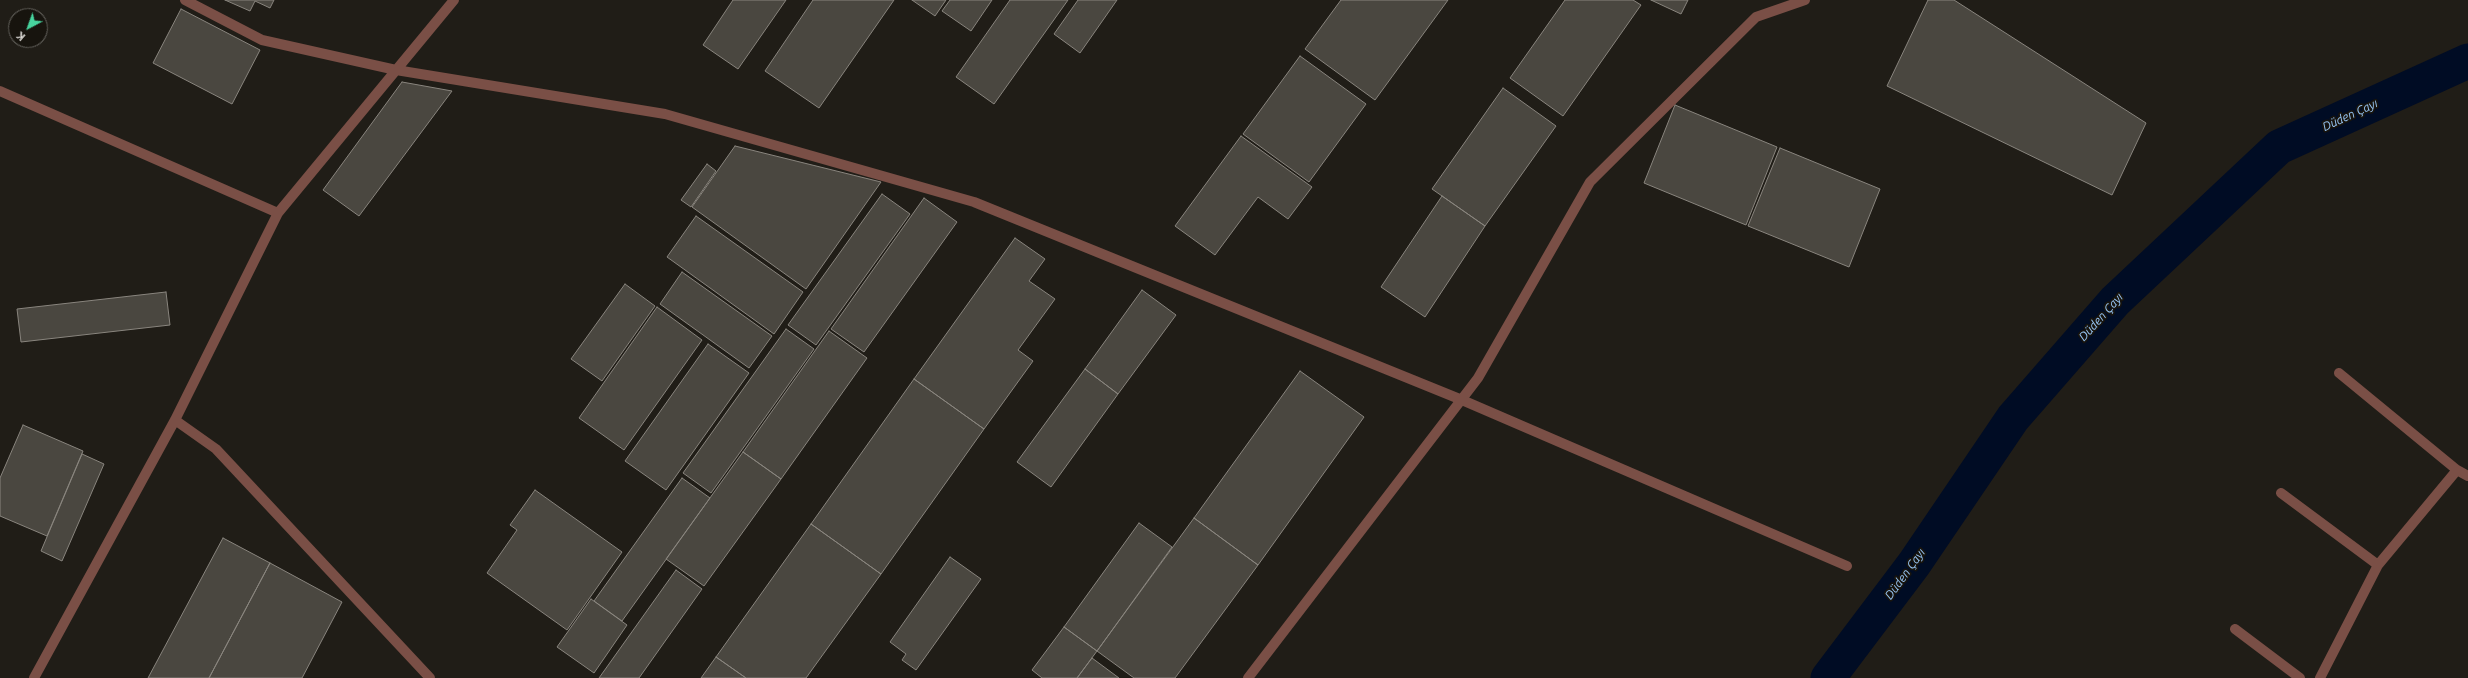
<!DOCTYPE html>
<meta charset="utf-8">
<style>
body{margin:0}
#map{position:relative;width:2468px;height:678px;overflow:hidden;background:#201d17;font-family:Ubuntu,sans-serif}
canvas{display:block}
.north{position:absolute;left:8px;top:8px;width:40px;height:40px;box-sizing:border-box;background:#17140e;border:1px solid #676560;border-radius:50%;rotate:221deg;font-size:11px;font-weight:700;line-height:16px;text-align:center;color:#e0deda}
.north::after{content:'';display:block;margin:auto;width:14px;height:18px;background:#47d49e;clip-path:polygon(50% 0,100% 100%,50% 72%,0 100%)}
</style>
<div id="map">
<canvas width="2468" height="678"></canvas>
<div class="north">K</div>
</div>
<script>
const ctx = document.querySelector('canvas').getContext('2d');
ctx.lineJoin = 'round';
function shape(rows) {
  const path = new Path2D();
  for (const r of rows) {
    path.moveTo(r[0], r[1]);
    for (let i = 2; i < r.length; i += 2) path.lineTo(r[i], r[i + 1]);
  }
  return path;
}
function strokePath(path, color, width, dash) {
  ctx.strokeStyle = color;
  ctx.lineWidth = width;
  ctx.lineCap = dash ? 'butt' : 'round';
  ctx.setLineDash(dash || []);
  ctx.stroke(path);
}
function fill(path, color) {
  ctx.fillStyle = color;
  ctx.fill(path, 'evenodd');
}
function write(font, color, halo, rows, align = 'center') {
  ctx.font = font + ' Ubuntu,sans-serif';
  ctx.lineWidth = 3.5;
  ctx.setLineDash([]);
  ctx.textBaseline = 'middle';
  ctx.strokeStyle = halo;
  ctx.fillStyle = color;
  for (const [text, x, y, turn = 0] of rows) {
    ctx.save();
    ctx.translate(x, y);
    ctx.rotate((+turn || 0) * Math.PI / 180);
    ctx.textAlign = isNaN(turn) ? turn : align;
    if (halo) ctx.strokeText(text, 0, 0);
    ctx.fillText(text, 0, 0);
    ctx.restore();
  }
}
strokePath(shape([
 [1828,678,1914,564,2013,418,2115,301,2279,147,2468,61]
]), '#000c24', 35);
const building = shape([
 [225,0,274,0,270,8,255,1,250,11,225,0],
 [733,0,786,0,738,69,703,45,733,0],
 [813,0,894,0,819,108,765,71,813,0],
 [912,0,946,0,935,16,912,0],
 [950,0,992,0,971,31,942,11,950,0],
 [1010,0,1068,0,994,104,956,77,1010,0],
 [1078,0,1117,0,1080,53,1054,34,1078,0],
 [1341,0,1448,0,1375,100,1305,49,1341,0],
 [1565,0,1633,0,1641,5,1563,116,1510,78,1565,0],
 [1651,0,1688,0,1681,14,1651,0],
 [1928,0,1954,0,2146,123,2112,195,1887,86,1928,0],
 [181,9,260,50,232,104,153,63,181,9],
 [1300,56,1366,104,1309,182,1243,134,1300,56],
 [402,82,452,91,359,216,323,190,402,82],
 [1503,88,1556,126,1485,226,1432,189,1503,88],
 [1675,105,1777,147,1746,225,1644,183,1675,105],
 [1241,136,1312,187,1288,219,1258,197,1215,255,1175,226,1241,136],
 [735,146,881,182,806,289,692,207,735,146],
 [1780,148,1880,189,1849,267,1748,226,1780,148],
 [707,164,716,171,691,207,681,200,707,164],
 [882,194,910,214,816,345,788,325,882,194],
 [1442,196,1485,226,1425,317,1381,287,1442,196],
 [924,198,957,222,864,352,831,329,924,198],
 [696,216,803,292,774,334,667,257,696,216],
 [1015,238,1045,259,1029,281,1055,299,1018,350,1033,361,984,429,914,379,1015,238],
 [682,272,772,336,749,368,660,304,682,272],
 [625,284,655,306,602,381,571,359,625,284],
 [1142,290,1176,315,1118,394,1085,369,1142,290],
 [166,292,170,325,21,342,17,309,166,292],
 [657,307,702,340,624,450,579,418,657,307],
 [786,329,814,349,711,493,683,473,786,329],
 [829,331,867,358,781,479,743,452,829,331],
 [708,344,749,373,666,490,625,461,708,344],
 [1085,369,1118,394,1051,487,1017,462,1085,369],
 [1300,371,1364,417,1258,565,1194,518,1300,371],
 [914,379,984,429,881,574,811,524,914,379],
 [23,425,83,451,47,536,0,516,0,478,23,425],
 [743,452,781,479,704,586,666,559,743,452],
 [82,454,104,464,62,561,41,551,82,454],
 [682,478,710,498,622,621,594,601,682,478],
 [535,490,622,552,567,630,487,573,517,530,510,525,535,490],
 [1194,518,1258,565,1175,678,1134,678,1097,651,1194,518],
 [1139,523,1172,547,1097,651,1064,627,1139,523],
 [811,524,881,574,806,678,746,678,716,657,811,524],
 [223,538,270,563,209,678,148,678,223,538],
 [950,557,981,579,916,670,902,660,906,654,890,642,950,557],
 [270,563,342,602,302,678,209,678,270,563],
 [676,570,702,589,639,678,599,678,676,570],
 [591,599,627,625,594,673,557,647,591,599],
 [1064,627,1097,651,1077,678,1042,678,1032,670,1064,627],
 [716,657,746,678,701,678,716,657],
 [1092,658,1119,678,1077,678,1092,658]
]);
fill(building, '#4a4740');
strokePath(building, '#89857e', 1);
strokePath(shape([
 [185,0,262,40,396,70,665,114,974,202,1462,400,1847,566],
 [0,91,278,213],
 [2339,373,2457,470],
 [175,420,216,449,430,678],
 [2281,493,2378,565],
 [2235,629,2300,678],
 [34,678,175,420,278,213,454,0],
 [1248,678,1478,378,1590,182,1756,17,1805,0],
 [2320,678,2378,565,2457,470,2468,476]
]), '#7a4f46', 10);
write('italic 12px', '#98c6f6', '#17140e', [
 ["Düden Çayı",2350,115,-25],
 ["Düden Çayı",2101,317,-48],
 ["Düden Çayı",1905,574,-54]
]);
</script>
